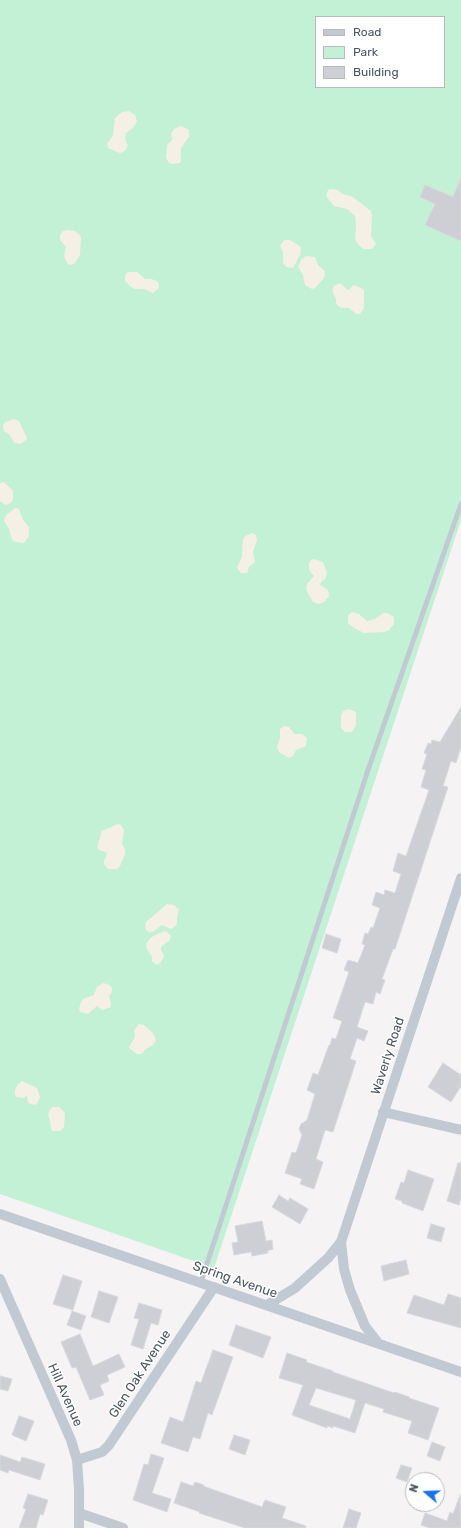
<!DOCTYPE html>
<style>
body{margin:0}
#map{position:relative;width:461px;height:1528px;overflow:hidden;background:#f5f3f3;font-family:Rubik,sans-serif}
canvas{display:block}
.legend{position:absolute;left:315px;top:16px;width:130px;height:72px;box-sizing:border-box;background:#fff;border:1px solid #b7bbc0;margin:0;padding:5px 7px;list-style:none;font-size:12px;color:#4a5661}
.legend li{display:flex;align-items:center;gap:8px;height:20px}
.legend b{width:20px;border:1px solid #b7bbc0}
.north{position:absolute;left:405px;top:1472px;width:40px;height:40px;box-sizing:border-box;background:#fff;border:1px solid #b7bbc0;border-radius:50%;rotate:289deg;font-size:11px;font-weight:700;line-height:16px;text-align:center;color:#4a5661}
.north::after{content:'';display:block;margin:auto;width:14px;height:18px;background:#1a73e8;clip-path:polygon(50% 0,100% 100%,50% 72%,0 100%)}
</style>
<div id="map">
<canvas width="461" height="1528"></canvas>
<ul class="legend">
<li><b style="height:5px;background:#c1cad2"></b>Road</li>
<li><b style="height:11px;background:#c3f1d5"></b>Park</li>
<li><b style="height:11px;background:#cdcfd5"></b>Building</li>
</ul>
<div class="north">N</div>
</div>
<script>
const ctx = document.querySelector('canvas').getContext('2d');
ctx.lineJoin = 'round';
function fill(path, color) {
  ctx.fillStyle = color;
  ctx.fill(path, 'evenodd');
}
function shape(rows) {
  const path = new Path2D();
  for (const r of rows) {
    path.moveTo(r[0], r[1]);
    for (let i = 2; i < r.length; i += 2) path.lineTo(r[i], r[i + 1]);
  }
  return path;
}
function strokePath(path, color, width, dash) {
  ctx.strokeStyle = color;
  ctx.lineWidth = width;
  ctx.lineCap = dash ? 'butt' : 'round';
  ctx.setLineDash(dash || []);
  ctx.stroke(path);
}
function write(font, color, halo, rows, align = 'center') {
  ctx.font = font + ' Rubik,sans-serif';
  ctx.lineWidth = 3;
  ctx.setLineDash([]);
  ctx.textBaseline = 'middle';
  ctx.strokeStyle = halo;
  ctx.fillStyle = color;
  for (const [text, x, y, turn = 0] of rows) {
    ctx.save();
    ctx.translate(x, y);
    ctx.rotate((+turn || 0) * Math.PI / 180);
    ctx.textAlign = isNaN(turn) ? turn : align;
    if (halo) ctx.strokeText(text, 0, 0);
    ctx.fillText(text, 0, 0);
    ctx.restore();
  }
}
fill(shape([
 [0,0,461,0,461,520,214,1268,0,1194],
 [316,17,444,17,444,87,316,87]
]), '#c3f1d5');
fill(shape([
 [129,111,135,115,137,121,133,128,126,133,125,138,128,145,125,151,120,153,108,148,107,144,113,135,115,118,122,112],
 [181,126,189,130,189,137,181,148,181,161,180,163,172,164,169,163,166,158,167,145,172,140,171,134,174,129],
 [330,189,337,190,343,194,353,197,371,211,372,217,371,236,376,244,372,249,363,249,357,243,355,239,356,225,355,216,347,209,334,206,326,196,328,190],
 [67,230,75,231,79,234,81,238,80,255,74,264,70,265,67,263,64,256,66,247,60,240,60,235,63,231],
 [284,240,290,240,301,247,300,255,293,268,286,267,283,263,283,252,280,246],
 [306,256,315,257,318,265,324,270,325,273,324,278,315,288,312,289,305,285,303,275,298,267,301,260],
 [129,272,137,272,145,279,151,279,157,281,159,284,159,288,153,293,144,289,135,289,131,287,125,281,125,278,126,273],
 [340,283,348,290,350,289,353,285,361,288,364,290,364,308,360,314,356,314,349,308,342,308,338,306,336,303,336,299,332,290,334,286],
 [14,419,19,421,26,436,27,439,21,444,14,443,10,435,4,431,3,425,5,422],
 [4,482,13,491,13,499,11,503,5,505,0,501,0,483],
 [15,508,19,509,23,520,29,527,29,536,24,543,16,542,12,540,9,529,5,523,4,520,6,515],
 [252,533,256,535,257,540,253,552,255,562,249,567,247,573,241,573,237,568,242,556,243,539,245,536],
 [314,559,323,562,327,573,325,579,321,582,320,585,328,590,329,596,324,602,319,604,313,602,306,590,307,584,314,576,309,570,309,563,311,560],
 [352,612,359,614,367,621,375,619,383,613,387,613,394,617,394,624,389,630,385,632,364,633,354,628,348,623,348,615],
 [349,709,356,712,356,725,352,732,345,732,341,728,341,716,343,711],
 [284,726,289,727,294,734,302,734,307,738,306,745,304,747,296,750,293,756,289,758,279,752,277,747,280,738,280,729],
 [118,824,121,825,124,830,122,844,125,849,125,854,120,866,117,869,108,869,104,864,104,861,107,854,106,852,99,850,97,847,102,831],
 [167,904,174,905,179,910,177,917,177,924,173,928,171,929,162,925,153,932,149,932,146,930,145,927,146,922],
 [166,931,171,936,170,940,161,947,161,950,164,955,163,959,159,964,156,965,152,961,152,957,147,949,146,944,150,938,159,933],
 [103,983,110,985,112,988,112,992,109,996,111,1004,111,1007,102,1010,97,1006,88,1014,80,1012,79,1009,81,1002,83,999,94,995,97,987],
 [139,1024,144,1025,153,1033,156,1040,153,1045,146,1049,141,1054,137,1054,130,1049,129,1047,135,1037,134,1030],
 [22,1081,37,1088,40,1097,37,1104,35,1105,28,1103,27,1095,24,1098,16,1097,15,1095,15,1090,18,1084],
 [52,1107,59,1107,65,1113,64,1127,60,1131,52,1131,51,1129,50,1120,48,1115,49,1111]
]), '#f5f0e5');
const building = shape([
 [461,178,461,241,425,225,435,204,420,197,425,185,453,197,461,178],
 [461,707,461,747,456,763,451,761,443,786,448,787,395,949,393,949,382,979,385,980,380,994,376,992,373,1004,365,1002,357,1027,368,1031,364,1041,357,1038,350,1059,356,1061,333,1132,325,1130,316,1159,323,1162,314,1189,300,1184,302,1179,285,1173,292,1152,296,1153,302,1135,299,1129,301,1124,307,1120,315,1094,307,1090,313,1073,318,1075,329,1045,330,1045,332,1038,336,1039,342,1021,333,1018,349,972,344,970,348,960,358,963,365,945,362,944,365,933,368,934,371,927,373,928,380,908,372,905,376,892,384,895,385,890,395,893,401,874,393,871,398,853,406,856,429,790,421,787,426,770,422,769,427,754,424,753,428,743,431,744,432,740,440,742,461,707],
 [326,934,341,939,337,953,322,948,326,934],
 [443,1063,461,1075,461,1086,451,1102,428,1087,443,1063],
 [458,1163,461,1163,461,1198,459,1205,447,1201,458,1163],
 [408,1170,434,1179,423,1211,402,1203,402,1201,395,1199,401,1182,404,1183,408,1170],
 [279,1195,288,1201,290,1198,308,1209,300,1224,272,1207,279,1195],
 [262,1221,266,1241,272,1240,273,1249,267,1251,268,1253,252,1256,251,1252,234,1255,232,1243,238,1242,235,1226,262,1221],
 [431,1224,445,1228,441,1242,427,1238,431,1224],
 [406,1260,409,1274,384,1281,381,1266,406,1260],
 [63,1275,82,1281,73,1310,53,1304,63,1275],
 [99,1291,118,1297,109,1323,91,1317,99,1291],
 [448,1294,461,1298,461,1328,407,1313,414,1295,444,1305,448,1294],
 [139,1303,162,1310,158,1325,151,1323,143,1349,131,1345,139,1319,134,1318,139,1303],
 [72,1311,86,1316,81,1330,67,1325,72,1311],
 [236,1325,271,1337,263,1358,229,1345,236,1325],
 [80,1334,93,1366,119,1354,125,1367,107,1375,109,1381,100,1385,104,1395,90,1400,76,1367,72,1368,61,1342,80,1334],
 [213,1350,233,1357,212,1415,208,1413,200,1439,193,1437,188,1452,161,1443,170,1417,183,1422,196,1381,201,1383,213,1350],
 [287,1353,307,1360,306,1362,333,1371,333,1372,394,1393,395,1392,409,1397,409,1398,439,1408,428,1440,408,1433,412,1421,383,1412,384,1409,365,1403,355,1433,333,1426,333,1428,327,1426,327,1428,292,1415,303,1385,279,1378,287,1353],
 [316,1388,356,1400,350,1419,309,1405,316,1388],
 [0,1376,12,1379,8,1391,0,1389,0,1376],
 [19,1416,34,1421,26,1441,12,1435,19,1416],
 [234,1435,250,1440,245,1455,229,1449,234,1435],
 [432,1442,445,1447,440,1461,427,1456,432,1442],
 [151,1454,164,1458,152,1493,171,1499,167,1512,133,1500,144,1464,148,1465,151,1454],
 [0,1455,20,1462,22,1457,45,1464,40,1480,9,1470,8,1473,0,1470,0,1455],
 [401,1465,412,1468,407,1482,396,1478,401,1465],
 [181,1482,193,1486,195,1482,204,1485,203,1486,262,1507,265,1500,286,1507,282,1518,306,1526,305,1528,245,1528,199,1513,200,1512,174,1503,181,1482],
 [28,1494,48,1500,43,1515,40,1514,36,1528,19,1528,26,1509,23,1508,28,1494],
 [460,1495,461,1528,430,1528,421,1525,425,1513,447,1521,450,1512,453,1514,460,1495],
 [349,1509,361,1513,356,1528,343,1528,349,1509]
]);
fill(building, '#cdcfd5');
strokePath(building, '#d7d9de', 1);
strokePath(shape([
 [201,1282,368,770,461,504]
]), '#c1cad2', 5);
strokePath(shape([
 [383,1112,461,1130],
 [0,1214,461,1372],
 [0,1279,71,1440,77,1460,79,1489,79,1528],
 [267,1305,295,1288,328,1258,341,1242],
 [379,1344,365,1326,350,1290,344,1269,341,1242,461,878],
 [77,1460,102,1452,109,1445,214,1287],
 [79,1513,123,1528]
]), '#c1cad2', 10);
write('13px', '#4a5661', '#fff', [
 ["Waverly Road",388,1056,-72],
 ["Spring Avenue",235,1280,19],
 ["Glen Oak Avenue",140,1374,-57],
 ["Hill Avenue",65,1395,66]
]);
</script>
